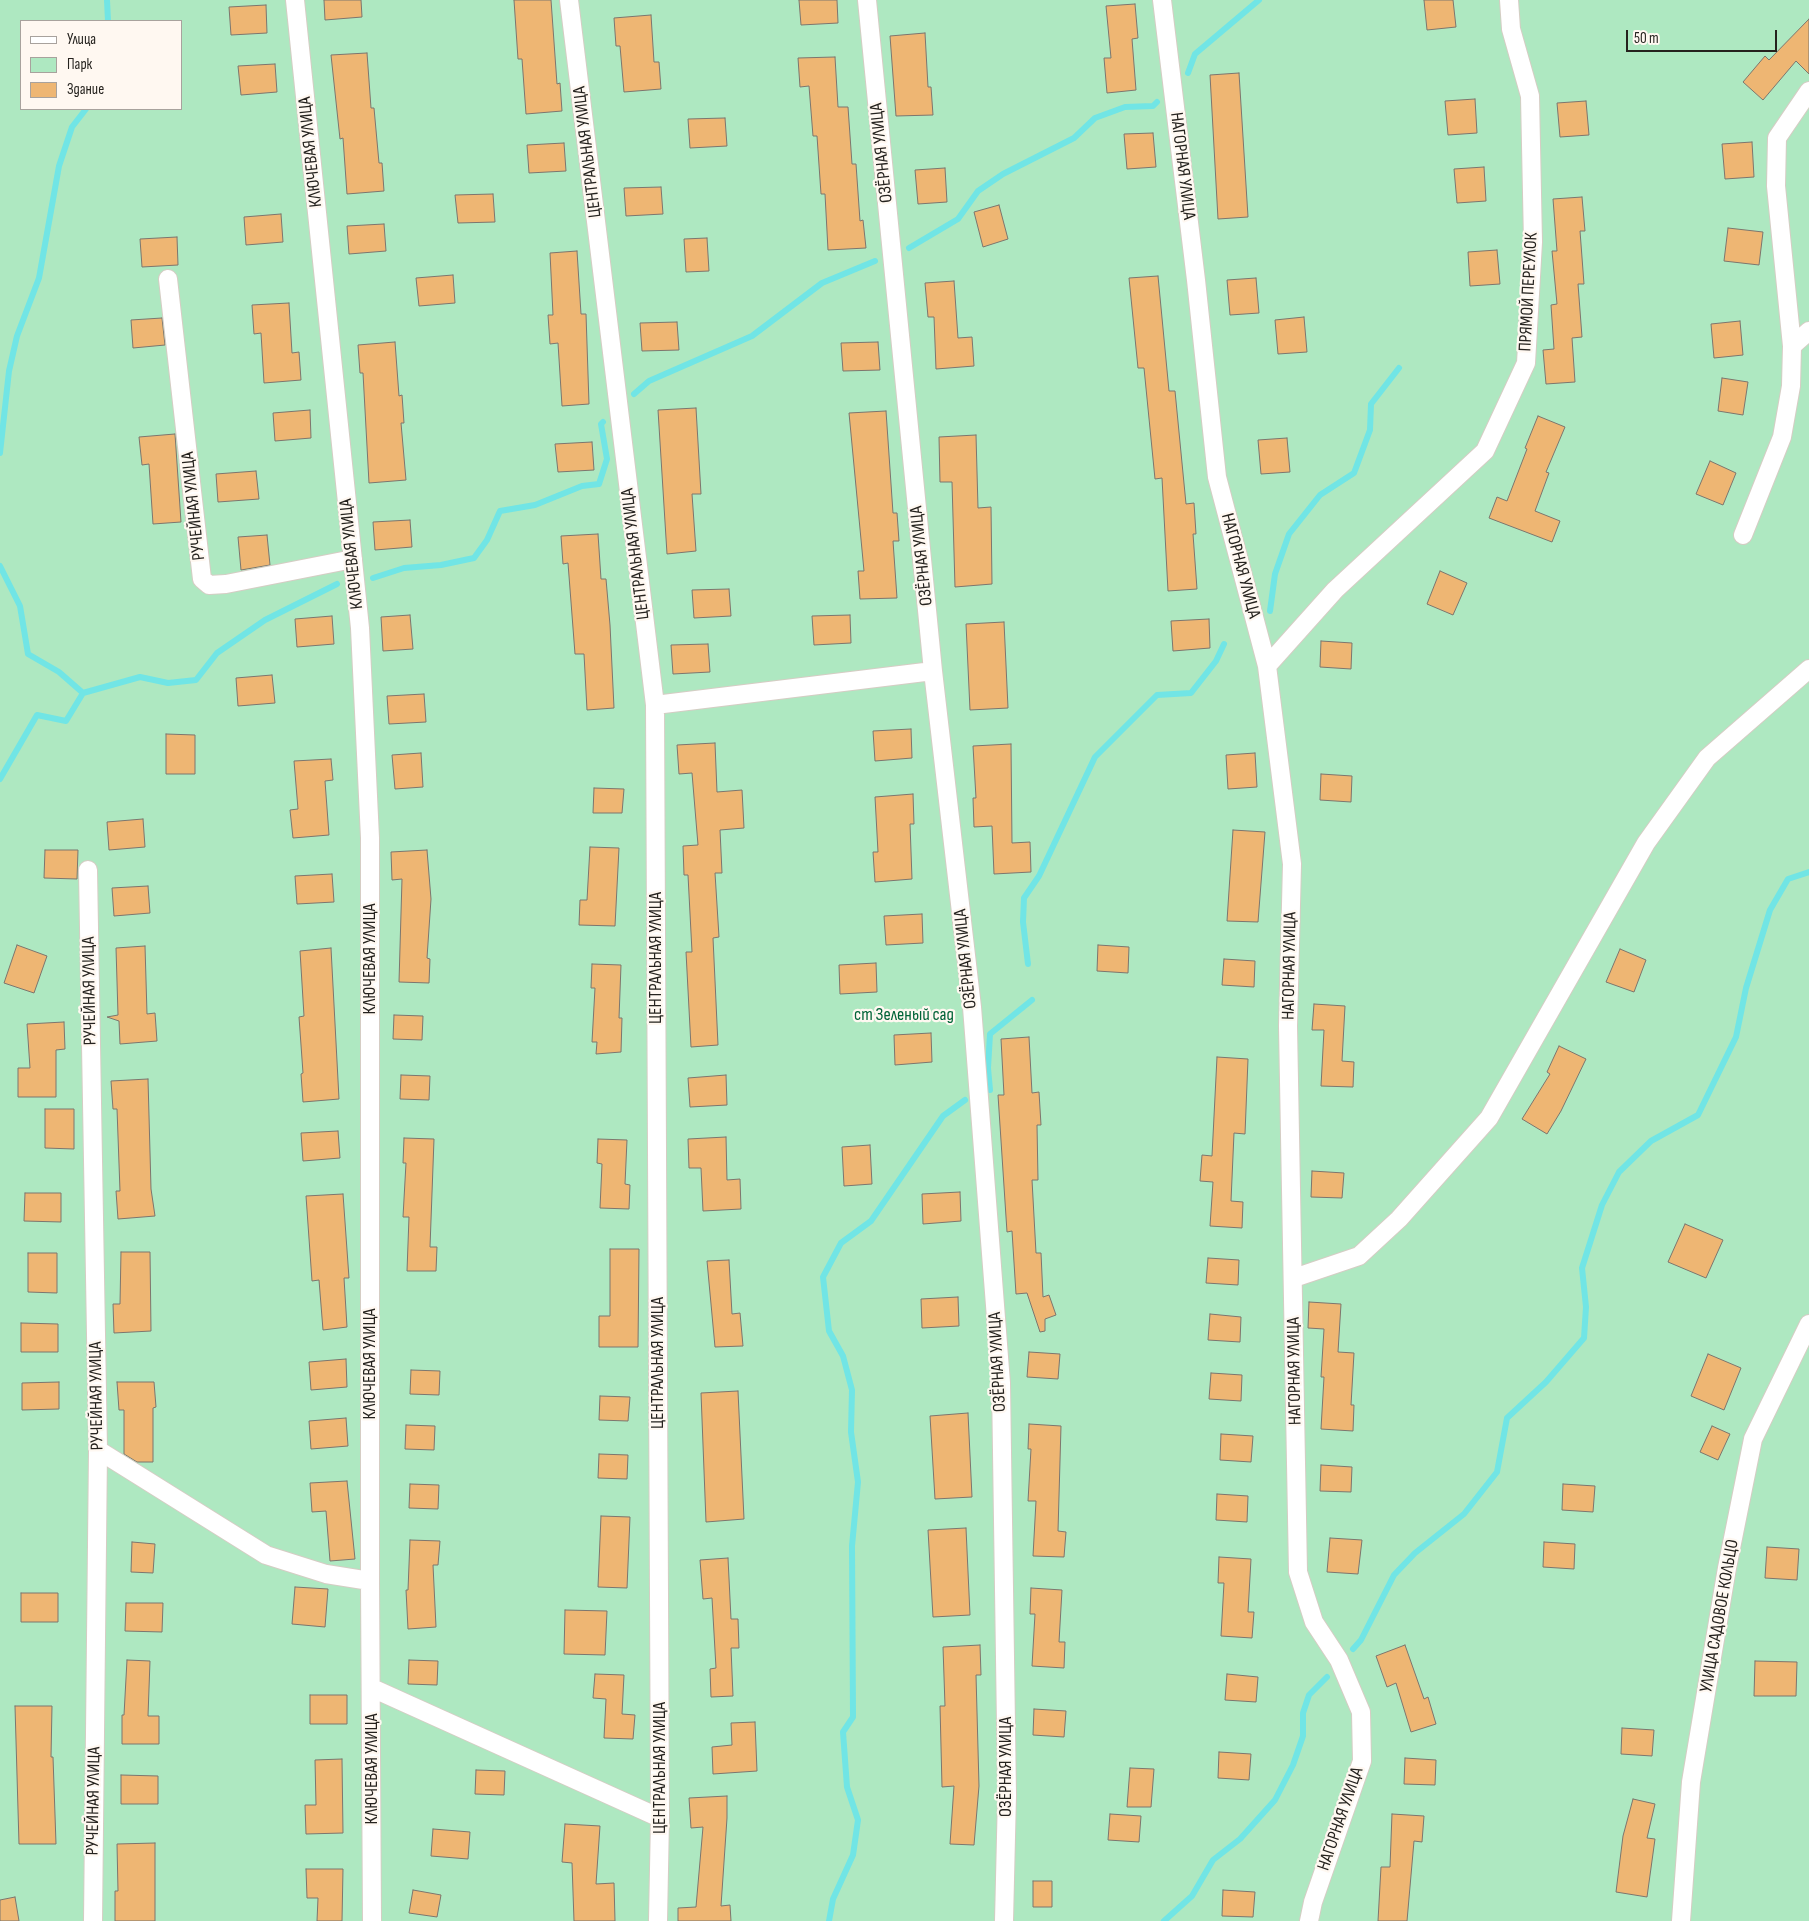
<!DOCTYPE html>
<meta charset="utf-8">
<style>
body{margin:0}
#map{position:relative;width:1809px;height:1921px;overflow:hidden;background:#fff8f1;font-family:"Sofia Sans Condensed",sans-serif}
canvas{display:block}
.legend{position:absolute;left:20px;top:20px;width:162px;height:90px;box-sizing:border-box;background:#fff8f1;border:1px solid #a8a29d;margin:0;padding:6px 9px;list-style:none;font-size:15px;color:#25221e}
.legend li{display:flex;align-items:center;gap:10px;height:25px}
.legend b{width:25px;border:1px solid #a8a29d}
.scale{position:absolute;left:1626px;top:30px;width:151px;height:22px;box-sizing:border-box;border:2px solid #25221e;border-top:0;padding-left:6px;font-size:15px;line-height:18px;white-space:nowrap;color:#25221e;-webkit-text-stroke:4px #fff8f1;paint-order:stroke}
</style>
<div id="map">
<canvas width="1809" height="1921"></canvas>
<ul class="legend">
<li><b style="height:6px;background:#fff"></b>Улица</li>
<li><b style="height:14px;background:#aee8c1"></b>Парк</li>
<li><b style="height:14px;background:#eeb673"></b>Здание</li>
</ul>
<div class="scale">50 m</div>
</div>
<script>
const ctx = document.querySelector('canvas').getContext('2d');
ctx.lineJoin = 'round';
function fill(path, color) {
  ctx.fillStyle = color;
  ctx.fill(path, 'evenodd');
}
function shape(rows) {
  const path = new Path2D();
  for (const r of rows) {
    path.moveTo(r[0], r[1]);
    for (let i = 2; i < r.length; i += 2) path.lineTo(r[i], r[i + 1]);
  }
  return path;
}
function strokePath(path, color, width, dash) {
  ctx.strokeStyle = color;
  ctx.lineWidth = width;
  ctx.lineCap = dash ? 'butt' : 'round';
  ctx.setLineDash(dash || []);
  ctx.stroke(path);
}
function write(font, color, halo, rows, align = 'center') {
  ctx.font = font + ' "Sofia Sans Condensed",sans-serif';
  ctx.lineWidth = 4.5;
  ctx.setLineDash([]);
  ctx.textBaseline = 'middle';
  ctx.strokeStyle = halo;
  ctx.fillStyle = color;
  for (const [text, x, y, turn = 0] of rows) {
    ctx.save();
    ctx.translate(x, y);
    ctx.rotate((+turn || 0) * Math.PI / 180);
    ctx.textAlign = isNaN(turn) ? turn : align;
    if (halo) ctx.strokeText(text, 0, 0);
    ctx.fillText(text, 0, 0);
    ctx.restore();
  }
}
fill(shape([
 [0,0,1809,0,1809,1921,0,1921],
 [21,21,181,21,181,109,21,109]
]), '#aee8c1');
strokePath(shape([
 [107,0,108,21],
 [1188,73,1195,54,1259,0],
 [909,248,958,219,978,191,1003,174,1074,138,1095,118,1125,107,1153,106,1157,102],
 [634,394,649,381,752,336,822,283,875,261],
 [0,453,9,371,17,336,39,278,59,166,72,127,86,109],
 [0,566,20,606,28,654,59,672,83,693,66,721,37,715,0,779],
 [373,578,404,568,441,565,474,558,487,540,500,511,535,505,582,486,599,484,607,459,601,424,603,422],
 [1270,611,1275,574,1289,534,1320,495,1354,473,1370,430,1371,404,1399,368],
 [83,693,140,677,168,683,196,680,217,653,265,620,337,584],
 [1028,964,1023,922,1024,898,1039,876,1095,757,1157,695,1191,693,1216,661,1224,644],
 [990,1090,988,1068,990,1034,1032,1000],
 [1353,1649,1361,1640,1394,1575,1415,1553,1464,1514,1497,1472,1507,1418,1546,1382,1584,1338,1586,1307,1582,1268,1602,1205,1619,1172,1651,1141,1698,1115,1736,1037,1746,988,1770,910,1788,879,1809,872],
 [829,1921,833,1899,853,1855,858,1820,847,1787,843,1732,853,1717,852,1546,858,1482,851,1432,852,1390,843,1356,829,1331,823,1277,841,1243,871,1221,943,1116,965,1100],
 [1164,1921,1192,1896,1213,1860,1240,1839,1275,1800,1293,1765,1303,1736,1303,1713,1309,1695,1327,1677]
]), '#71e5e5', 6);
const building = shape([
 [324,0,361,0,362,17,325,20,324,0],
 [514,0,551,0,557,84,560,83,562,111,526,114,522,59,518,59,514,0],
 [799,0,837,0,838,23,801,25,799,0],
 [1424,0,1453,0,1456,27,1427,30,1424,0],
 [1135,4,1138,38,1132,39,1136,90,1107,93,1104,58,1111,58,1106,6,1135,4],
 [266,5,267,33,231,35,229,7,266,5],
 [651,15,654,62,659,62,661,89,624,92,620,46,616,46,614,18,651,15],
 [1809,19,1809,74,1796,61,1763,100,1743,82,1765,56,1769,60,1809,19],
 [925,33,928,87,931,87,933,115,896,116,890,36,925,33],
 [367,53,371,108,374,108,379,163,382,163,384,191,347,194,343,138,340,139,331,55,367,53],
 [835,57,838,107,848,107,852,164,856,164,860,221,863,220,866,248,828,250,825,194,821,194,817,136,813,136,809,86,800,87,798,58,835,57],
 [275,64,277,92,241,95,238,66,275,64],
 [1239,73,1248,217,1218,219,1210,75,1239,73],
 [1475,99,1477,133,1448,135,1445,101,1475,99],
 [1586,101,1589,135,1560,137,1557,103,1586,101],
 [725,118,727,146,690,148,688,119,725,118],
 [1153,133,1156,167,1127,169,1124,134,1153,133],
 [1752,142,1754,177,1725,179,1722,144,1752,142],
 [564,143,566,171,529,173,527,145,564,143],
 [1484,167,1486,201,1457,203,1454,169,1484,167],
 [945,168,947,202,918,204,915,170,945,168],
 [661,187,663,214,626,216,624,188,661,187],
 [493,194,495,222,458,223,455,195,493,194],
 [1582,197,1585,231,1580,231,1584,284,1578,284,1582,337,1572,338,1575,382,1546,384,1543,350,1554,349,1551,305,1557,304,1552,251,1557,251,1553,199,1582,197],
 [999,205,1008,239,983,247,974,212,999,205],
 [281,214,283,242,246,245,244,217,281,214],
 [384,224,386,251,349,254,347,226,384,224],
 [1728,228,1763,232,1759,265,1724,261,1728,228],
 [177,237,178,265,142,267,140,239,177,237],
 [707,238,709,271,686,272,684,239,707,238],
 [1497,250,1500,284,1470,286,1468,252,1497,250],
 [577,251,581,314,586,314,589,404,562,406,558,343,550,344,548,315,553,315,550,253,577,251],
 [453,275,455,303,419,306,416,278,453,275],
 [1158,276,1169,391,1175,391,1186,504,1194,503,1196,534,1193,534,1197,589,1168,591,1162,478,1155,479,1144,368,1138,368,1129,278,1158,276],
 [1256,278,1259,313,1230,315,1227,280,1256,278],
 [954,281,958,338,972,337,974,366,936,369,934,317,928,317,925,283,954,281],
 [289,303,292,353,299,352,301,380,264,383,261,333,254,334,252,305,289,303],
 [1304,317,1307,352,1278,354,1275,320,1304,317],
 [162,318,165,345,133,348,131,320,162,318],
 [1740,321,1743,355,1714,358,1711,324,1740,321],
 [677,322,679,350,642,351,640,323,677,322],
 [395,342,399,396,402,395,404,423,401,423,406,480,369,483,363,373,360,373,358,345,395,342],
 [878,342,880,370,843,371,841,343,878,342],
 [1722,378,1748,382,1743,415,1718,411,1722,378],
 [696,408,701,494,692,494,696,551,667,554,658,410,696,408],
 [310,410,311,438,275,441,273,413,310,410],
 [886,411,893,513,897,513,899,541,893,541,897,598,860,599,858,571,864,571,849,413,886,411],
 [1538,416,1565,427,1546,472,1549,473,1535,511,1560,521,1552,542,1489,518,1497,497,1507,501,1527,449,1525,448,1538,416],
 [175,434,181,522,153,524,149,464,142,465,139,437,175,434],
 [976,435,978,508,991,507,992,584,955,587,952,482,940,482,939,437,976,435],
 [1287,438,1290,472,1261,474,1258,440,1287,438],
 [592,442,594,470,558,472,555,444,592,442],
 [1710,461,1736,473,1723,505,1696,494,1710,461],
 [256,471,259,499,218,502,216,474,256,471],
 [410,520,412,547,375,550,373,522,410,520],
 [598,534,601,579,606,579,610,625,614,708,587,710,584,654,575,654,568,563,563,564,561,536,598,534],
 [267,535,270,565,241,570,238,537,267,535],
 [1440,571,1467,583,1453,615,1427,604,1440,571],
 [729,589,731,616,694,618,692,590,729,589],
 [410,615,413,649,383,651,381,617,410,615],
 [850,615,851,643,814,645,812,616,850,615],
 [332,616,334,644,297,647,295,619,332,616],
 [1209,619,1210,648,1173,651,1171,621,1209,619],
 [1004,622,1008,708,970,710,966,624,1004,622],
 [1321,641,1352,643,1351,669,1320,667,1321,641],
 [708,644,710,672,673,674,671,645,708,644],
 [272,675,275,703,238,706,236,678,272,675],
 [424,694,426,722,389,724,387,696,424,694],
 [911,729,912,758,875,761,873,731,911,729],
 [166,734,195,735,195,774,166,774,166,734],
 [715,743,717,792,742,790,744,828,720,830,722,873,715,873,719,937,713,938,718,1045,691,1047,686,952,692,952,688,875,684,875,683,846,698,845,692,773,679,774,677,745,715,743],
 [1011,744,1012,843,1030,842,1031,872,994,874,992,826,974,827,973,798,976,798,973,746,1011,744],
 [421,753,423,787,395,789,392,755,421,753],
 [1255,753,1257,787,1228,789,1226,755,1255,753],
 [331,759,333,780,325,781,329,835,293,838,290,810,298,809,294,761,331,759],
 [1321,774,1352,776,1351,802,1320,800,1321,774],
 [594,788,624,789,622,813,593,813,594,788],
 [913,794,914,824,910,824,912,879,875,882,873,852,878,852,875,797,913,794],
 [143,819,145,847,109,850,107,822,143,819],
 [1233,830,1265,832,1258,922,1227,921,1233,830],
 [590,847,619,848,615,926,579,925,580,900,587,900,590,847],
 [45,850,78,850,77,879,44,878,45,850],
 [427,850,431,899,427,958,430,959,429,983,399,982,402,879,392,880,391,852,427,850],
 [332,874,334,902,297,904,295,876,332,874],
 [148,886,150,913,114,916,112,888,148,886],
 [922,914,923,943,886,945,884,916,922,914],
 [17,945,47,956,34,993,4,983,17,945],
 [1098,945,1129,947,1128,973,1097,971,1098,945],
 [145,946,147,1014,155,1013,157,1041,120,1044,119,1021,107,1017,118,1015,116,948,145,946],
 [331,948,339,1099,303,1102,301,1074,303,1073,299,1017,304,1016,300,951,331,948],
 [1620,949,1646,960,1634,992,1606,982,1620,949],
 [1224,959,1255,961,1254,987,1222,985,1224,959],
 [876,963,877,992,840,994,839,965,876,963],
 [592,964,621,965,619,1018,622,1018,621,1052,596,1054,597,1042,592,1042,595,988,591,988,592,964],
 [1314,1004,1345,1006,1342,1061,1354,1062,1353,1087,1321,1086,1324,1030,1312,1030,1314,1004],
 [394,1015,423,1016,422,1040,393,1039,394,1015],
 [64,1022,65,1049,56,1050,56,1097,18,1097,18,1068,30,1068,27,1024,64,1022],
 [931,1033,932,1062,895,1065,894,1035,931,1033],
 [1029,1037,1032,1093,1039,1092,1041,1125,1037,1125,1038,1180,1032,1180,1036,1253,1041,1253,1043,1297,1049,1295,1056,1315,1045,1319,1045,1331,1040,1332,1027,1293,1016,1294,1012,1231,1007,1232,998,1095,1004,1095,1001,1039,1029,1037],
 [1559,1046,1586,1059,1561,1111,1547,1134,1522,1119,1550,1074,1547,1072,1559,1046],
 [1217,1057,1248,1059,1245,1134,1234,1133,1231,1201,1243,1202,1242,1228,1210,1226,1213,1182,1200,1181,1202,1155,1212,1156,1217,1057],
 [401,1075,430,1076,429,1100,400,1099,401,1075],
 [726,1075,727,1105,690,1107,688,1078,726,1075],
 [148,1079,151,1189,155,1216,118,1219,116,1191,120,1191,117,1109,113,1109,111,1081,148,1079],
 [45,1109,74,1109,74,1149,45,1148,45,1109],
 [338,1131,340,1158,303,1161,301,1133,338,1131],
 [726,1137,727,1180,740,1179,741,1209,703,1211,701,1168,689,1168,688,1139,726,1137],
 [404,1138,434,1139,430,1247,437,1247,436,1271,407,1271,409,1217,403,1217,406,1163,403,1163,404,1138],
 [598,1139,627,1140,625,1184,630,1185,629,1209,600,1208,602,1164,597,1163,598,1139],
 [870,1145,872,1184,844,1186,842,1147,870,1145],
 [1312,1171,1344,1173,1342,1198,1311,1197,1312,1171],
 [960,1192,961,1221,923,1224,922,1194,960,1192],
 [25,1193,61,1193,61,1222,24,1221,25,1193],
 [343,1194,349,1278,344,1278,347,1327,323,1330,319,1280,312,1281,306,1196,343,1194],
 [1685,1224,1723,1240,1706,1278,1668,1262,1685,1224],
 [610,1249,639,1249,638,1347,599,1347,599,1316,610,1316,610,1249],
 [121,1252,150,1252,151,1331,114,1333,113,1304,120,1304,121,1252],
 [28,1253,57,1253,57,1293,28,1292,28,1253],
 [1208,1258,1239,1260,1238,1285,1206,1283,1208,1258],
 [729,1260,732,1314,740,1313,743,1346,715,1347,707,1261,729,1260],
 [958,1297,959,1326,922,1328,921,1299,958,1297],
 [1309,1302,1341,1304,1338,1352,1354,1353,1351,1405,1354,1405,1353,1431,1321,1429,1324,1377,1321,1377,1324,1329,1308,1328,1309,1302],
 [1210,1314,1241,1317,1240,1342,1208,1340,1210,1314],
 [21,1323,58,1324,58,1352,21,1352,21,1323],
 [1029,1352,1060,1354,1058,1379,1027,1377,1029,1352],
 [1708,1354,1741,1368,1724,1410,1691,1396,1708,1354],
 [346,1359,347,1387,311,1390,309,1362,346,1359],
 [411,1370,440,1371,439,1395,410,1394,411,1370],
 [1211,1373,1242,1375,1241,1401,1209,1399,1211,1373],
 [59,1382,59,1409,22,1410,22,1383,59,1382],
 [117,1382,154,1382,156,1407,153,1408,153,1462,137,1462,124,1454,124,1410,119,1410,117,1382],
 [738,1391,744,1519,706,1522,701,1393,738,1391],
 [600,1396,630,1397,628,1421,599,1420,600,1396],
 [968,1413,972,1497,935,1499,930,1416,968,1413],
 [346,1418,348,1446,311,1449,309,1421,346,1418],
 [1029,1424,1061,1426,1058,1531,1066,1532,1064,1557,1033,1556,1036,1501,1028,1501,1031,1449,1028,1449,1029,1424],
 [406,1425,435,1426,434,1450,405,1449,406,1425],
 [1712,1426,1730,1434,1718,1460,1700,1452,1712,1426],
 [1221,1434,1253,1436,1251,1462,1220,1460,1221,1434],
 [599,1454,628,1455,627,1479,598,1478,599,1454],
 [1321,1465,1352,1467,1351,1492,1320,1491,1321,1465],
 [347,1481,355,1559,330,1561,326,1511,312,1512,310,1483,347,1481],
 [410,1484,439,1485,438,1509,409,1508,410,1484],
 [1563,1484,1595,1486,1593,1512,1562,1510,1563,1484],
 [1217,1494,1248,1496,1247,1522,1216,1520,1217,1494],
 [601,1516,630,1517,627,1588,598,1587,601,1516],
 [966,1528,970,1615,933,1617,928,1530,966,1528],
 [1330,1538,1362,1540,1358,1574,1327,1572,1330,1538],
 [410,1540,440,1541,438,1565,433,1565,436,1627,408,1629,406,1590,408,1590,410,1540],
 [132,1542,155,1544,153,1573,131,1572,132,1542],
 [1544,1542,1575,1544,1574,1569,1543,1567,1544,1542],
 [1767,1547,1799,1549,1797,1580,1765,1578,1767,1547],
 [1219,1557,1251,1559,1248,1612,1254,1612,1252,1638,1221,1636,1224,1583,1218,1583,1219,1557],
 [728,1558,731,1619,738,1619,739,1648,731,1648,733,1696,711,1697,710,1669,716,1668,712,1598,703,1599,700,1560,728,1558],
 [295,1587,328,1589,325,1627,292,1624,295,1587],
 [1031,1588,1062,1590,1059,1642,1065,1642,1064,1668,1032,1666,1035,1614,1030,1614,1031,1588],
 [21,1593,58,1593,58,1622,21,1622,21,1593],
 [126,1603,163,1603,162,1632,125,1631,126,1603],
 [565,1610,607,1611,605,1655,564,1654,565,1610],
 [980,1645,981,1675,976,1675,979,1786,974,1845,950,1844,954,1786,942,1787,940,1706,945,1706,943,1647,980,1645],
 [1405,1645,1424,1699,1428,1697,1436,1724,1411,1732,1396,1683,1387,1687,1376,1656,1405,1645],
 [127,1660,150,1661,148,1716,159,1716,159,1744,122,1744,122,1715,124,1715,127,1660],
 [409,1660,438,1661,437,1685,408,1684,409,1660],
 [1755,1661,1797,1662,1796,1696,1754,1696,1755,1661],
 [595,1674,624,1675,622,1714,635,1715,633,1739,604,1738,606,1699,593,1698,595,1674],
 [1227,1674,1258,1677,1256,1702,1225,1700,1227,1674],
 [310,1695,347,1695,347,1724,310,1724,310,1695],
 [15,1706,52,1706,51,1757,53,1757,56,1844,19,1844,15,1706],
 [1034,1709,1066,1711,1064,1737,1033,1735,1034,1709],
 [755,1722,757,1771,713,1774,712,1747,732,1745,731,1723,755,1722],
 [1622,1728,1654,1730,1652,1756,1621,1754,1622,1728],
 [1219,1752,1251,1754,1249,1780,1218,1778,1219,1752],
 [1405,1758,1436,1760,1435,1785,1404,1784,1405,1758],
 [342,1759,343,1833,306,1834,305,1805,316,1805,315,1760,342,1759],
 [1130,1768,1154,1769,1151,1807,1127,1807,1130,1768],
 [476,1770,505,1771,504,1795,475,1794,476,1770],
 [121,1775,158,1776,158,1804,121,1804,121,1775],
 [727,1796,727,1818,721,1906,730,1905,731,1921,678,1921,678,1908,696,1907,703,1827,691,1828,689,1798,727,1796],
 [1633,1799,1655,1804,1647,1838,1655,1839,1647,1897,1616,1892,1623,1836,1633,1799],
 [1110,1814,1141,1816,1139,1842,1108,1840,1110,1814],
 [1392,1814,1424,1816,1422,1842,1414,1841,1407,1921,1378,1921,1381,1867,1390,1867,1392,1814],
 [565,1824,600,1826,596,1884,614,1883,615,1921,574,1921,572,1863,562,1862,565,1824],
 [433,1829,470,1832,468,1859,431,1856,433,1829],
 [155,1843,155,1921,115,1921,115,1891,118,1891,117,1844,155,1843],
 [306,1869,343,1869,342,1921,317,1921,318,1898,307,1898,306,1869],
 [1033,1881,1052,1881,1052,1907,1033,1907,1033,1881],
 [413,1890,441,1895,437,1917,409,1913,413,1890],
 [1223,1890,1255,1892,1253,1917,1222,1916,1223,1890],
 [15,1897,19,1921,0,1921,0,1900,15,1897]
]);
fill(building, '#eeb673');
strokePath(building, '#7d766e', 1);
const street = shape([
 [295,0,360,628,370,838,370,1581,372,1921],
 [569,0,655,705,660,1818,658,1921],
 [867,0,933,671,972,1007,1001,1383,1007,1795,1004,1921],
 [1162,0,1196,280,1217,477,1267,666,1292,864,1288,1026,1298,1572,1314,1622,1339,1660,1361,1712,1362,1761,1313,1902,1309,1921],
 [168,279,202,579,209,585,226,584,353,559],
 [1792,346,1809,331],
 [1743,535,1782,437,1791,386,1792,346,1776,186,1777,138,1809,91],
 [1267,666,1335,590,1485,451,1526,363,1533,242,1530,96,1511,29,1509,0],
 [655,705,933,671],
 [88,870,98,1450,93,1921],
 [1294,1278,1359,1256,1399,1219,1489,1118,1646,843,1707,758,1809,669],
 [98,1450,266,1555,326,1574,370,1581],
 [372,1688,660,1818],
 [1681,1921,1691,1782,1727,1568,1753,1439,1809,1324]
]);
strokePath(street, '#d5cdc4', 20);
strokePath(street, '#fff', 18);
write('18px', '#25221e', '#fff8f1', [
 ["КЛЮЧЕВАЯ УЛИЦА",311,152,-96],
 ["ЦЕНТРАЛЬНАЯ УЛИЦА",588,152,-97],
 ["ОЗЁРНАЯ УЛИЦА",882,153,-96],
 ["НАГОРНАЯ УЛИЦА",1182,166,83],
 ["ПРЯМОЙ ПЕРЕУЛОК",1529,292,-87],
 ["РУЧЕЙНАЯ УЛИЦА",194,506,-96],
 ["КЛЮЧЕВАЯ УЛИЦА",352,554,-96],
 ["ЦЕНТРАЛЬНАЯ УЛИЦА",636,554,-97],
 ["ОЗЁРНАЯ УЛИЦА",922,556,-96],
 ["НАГОРНАЯ УЛИЦА",1240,566,75],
 ["ЦЕНТРАЛЬНАЯ УЛИЦА",656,958,-90],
 ["КЛЮЧЕВАЯ УЛИЦА",370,959,-90],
 ["ОЗЁРНАЯ УЛИЦА",966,959,-96],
 ["НАГОРНАЯ УЛИЦА",1290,966,-89],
 ["РУЧЕЙНАЯ УЛИЦА",90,991,-91],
 ["ОЗЁРНАЯ УЛИЦА",998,1362,-93],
 ["ЦЕНТРАЛЬНАЯ УЛИЦА",658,1363,-90],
 ["КЛЮЧЕВАЯ УЛИЦА",370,1364,-90],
 ["НАГОРНАЯ УЛИЦА",1295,1371,-91],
 ["РУЧЕЙНАЯ УЛИЦА",97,1396,-91],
 ["УЛИЦА САДОВОЕ КОЛЬЦО",1720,1616,-80],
 ["ОЗЁРНАЯ УЛИЦА",1006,1767,-90],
 ["ЦЕНТРАЛЬНАЯ УЛИЦА",660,1768,-90],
 ["КЛЮЧЕВАЯ УЛИЦА",372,1769,-90],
 ["РУЧЕЙНАЯ УЛИЦА",94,1801,-89],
 ["НАГОРНАЯ УЛИЦА",1341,1819,-71]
]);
write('18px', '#026438', '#fff8f1', [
 ["ст Зеленый сад",904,1015]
]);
</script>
